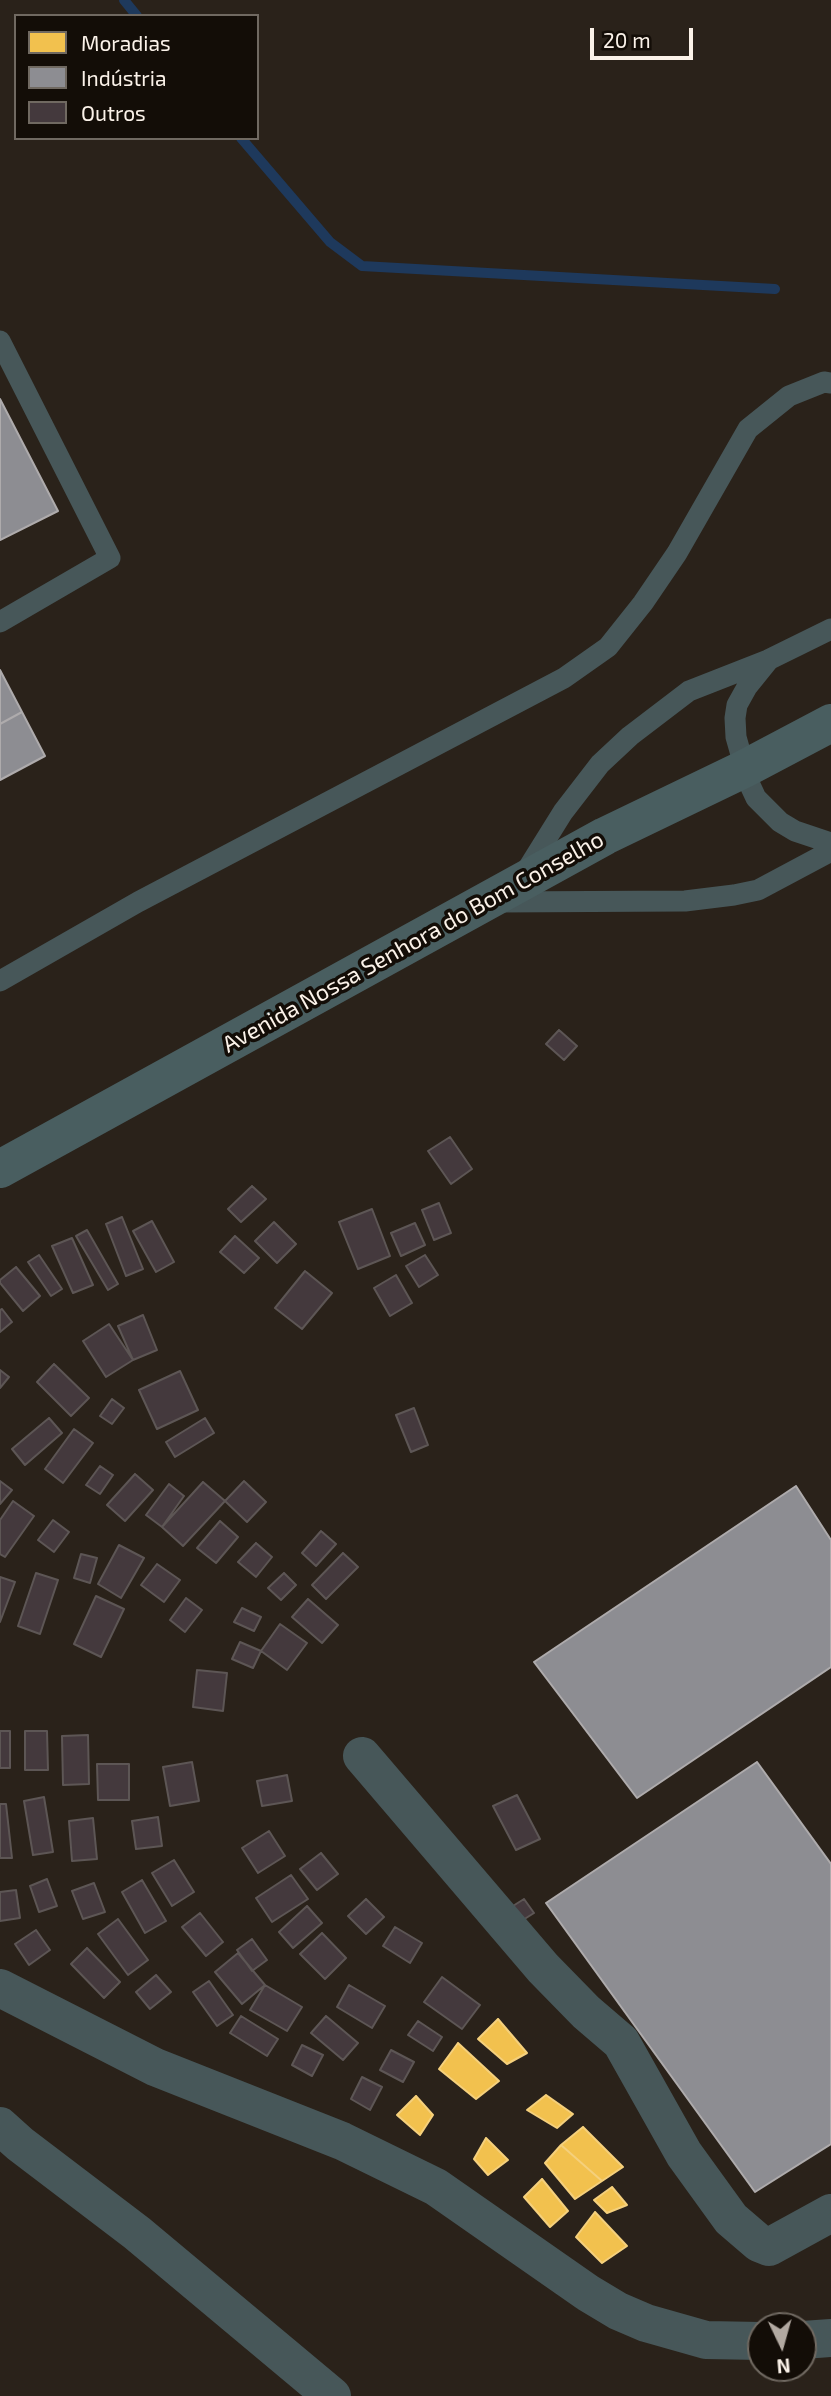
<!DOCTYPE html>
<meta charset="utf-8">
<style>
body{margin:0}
#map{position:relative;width:831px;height:2396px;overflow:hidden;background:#2a221a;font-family:"Exo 2",sans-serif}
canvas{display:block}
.legend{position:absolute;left:14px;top:14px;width:245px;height:126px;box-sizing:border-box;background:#130d07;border:2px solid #706961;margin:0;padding:9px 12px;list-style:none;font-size:21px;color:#fbf2e9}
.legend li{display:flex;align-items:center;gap:14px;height:35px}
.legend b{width:35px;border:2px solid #706961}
.north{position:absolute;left:747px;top:2312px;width:70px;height:70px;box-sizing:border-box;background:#130d07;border:2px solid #706961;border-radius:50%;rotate:175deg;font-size:19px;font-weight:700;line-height:28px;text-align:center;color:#fbf2e9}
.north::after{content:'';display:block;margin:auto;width:24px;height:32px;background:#b2a9a1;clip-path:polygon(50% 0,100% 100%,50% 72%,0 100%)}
.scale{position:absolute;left:590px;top:28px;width:103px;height:32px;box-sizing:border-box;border:4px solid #fbf2e9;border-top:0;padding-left:9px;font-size:21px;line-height:24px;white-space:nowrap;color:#fbf2e9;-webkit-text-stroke:5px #130d07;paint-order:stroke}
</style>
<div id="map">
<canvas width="831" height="2396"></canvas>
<ul class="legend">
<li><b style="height:19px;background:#f2c14e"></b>Moradias</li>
<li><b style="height:19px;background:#8d8d92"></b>Indústria</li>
<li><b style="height:19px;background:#44393d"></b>Outros</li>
</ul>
<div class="north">N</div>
<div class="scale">20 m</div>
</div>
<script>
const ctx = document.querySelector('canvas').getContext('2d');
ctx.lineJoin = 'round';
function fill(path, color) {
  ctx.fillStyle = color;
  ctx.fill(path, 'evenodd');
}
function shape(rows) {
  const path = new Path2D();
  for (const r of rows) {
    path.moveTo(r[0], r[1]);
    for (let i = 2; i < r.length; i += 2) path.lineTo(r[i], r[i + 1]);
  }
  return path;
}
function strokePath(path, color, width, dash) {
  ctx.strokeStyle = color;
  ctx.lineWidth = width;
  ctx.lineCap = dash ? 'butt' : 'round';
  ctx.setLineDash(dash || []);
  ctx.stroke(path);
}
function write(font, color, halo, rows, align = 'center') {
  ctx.font = font + ' "Exo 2",sans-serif';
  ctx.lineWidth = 7;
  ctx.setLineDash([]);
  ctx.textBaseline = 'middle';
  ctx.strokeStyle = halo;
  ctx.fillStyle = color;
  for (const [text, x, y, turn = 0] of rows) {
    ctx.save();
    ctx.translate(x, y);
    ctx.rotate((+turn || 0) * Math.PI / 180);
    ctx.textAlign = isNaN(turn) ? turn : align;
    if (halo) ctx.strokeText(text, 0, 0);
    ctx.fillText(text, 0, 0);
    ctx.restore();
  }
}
const homes = shape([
 [498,2019,527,2053,507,2064,478,2039,498,2019],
 [458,2043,499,2081,476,2099,439,2069,458,2043],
 [546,2095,573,2114,557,2128,527,2110,546,2095],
 [416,2096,433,2115,420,2135,397,2115,416,2096],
 [583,2127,623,2167,602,2181,561,2145,583,2127],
 [486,2138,508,2160,488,2175,474,2159,486,2138],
 [561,2145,602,2181,575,2199,545,2163,561,2145],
 [542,2179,568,2211,550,2227,524,2197,542,2179],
 [612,2187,627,2205,607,2213,594,2200,612,2187],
 [595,2212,627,2246,602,2263,576,2237,595,2212]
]);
fill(homes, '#f2c14e');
strokePath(homes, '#f5d07c', 2);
const industry = shape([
 [0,399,58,511,0,540,0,399],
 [0,670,22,712,0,724,0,670],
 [22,712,45,756,0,780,0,724,22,712],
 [796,1486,831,1540,831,1667,637,1798,534,1662,796,1486],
 [757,1762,831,1864,831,2144,755,2192,546,1903,757,1762]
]);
fill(industry, '#8d8d92');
strokePath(industry, '#aeabac', 2);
strokePath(shape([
 [124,0,137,16],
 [241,138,330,242,362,266,775,289]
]), '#1e395c', 10);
const building = shape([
 [559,1030,577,1046,564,1060,546,1044,559,1030],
 [450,1137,472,1169,451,1184,428,1151,450,1137],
 [252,1186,266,1199,241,1222,228,1209,252,1186],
 [439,1203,451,1233,434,1240,422,1210,439,1203],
 [372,1209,390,1256,358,1269,339,1222,372,1209],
 [122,1217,143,1269,126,1276,106,1224,122,1217],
 [152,1221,174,1262,156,1272,133,1231,152,1221],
 [274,1222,296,1244,277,1263,255,1241,274,1222],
 [415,1223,425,1245,401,1256,391,1233,415,1223],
 [87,1230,118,1284,108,1290,76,1236,87,1230],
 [235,1236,259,1258,244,1273,220,1252,235,1236],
 [72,1238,93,1285,73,1293,52,1246,72,1238],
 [39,1255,62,1289,51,1296,28,1262,39,1255],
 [425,1255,438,1275,419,1287,406,1266,425,1255],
 [16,1267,40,1296,23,1311,0,1283,0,1280,16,1267],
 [305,1271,332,1293,302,1329,275,1308,305,1271],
 [396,1275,412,1303,390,1316,374,1288,396,1275],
 [2,1309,12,1322,0,1332,0,1310,2,1309],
 [143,1315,157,1350,133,1360,118,1326,143,1315],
 [109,1324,133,1360,106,1377,83,1341,109,1324],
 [54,1364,89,1398,71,1416,37,1382,54,1364],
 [0,1370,9,1377,0,1388,0,1370],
 [180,1371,198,1410,157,1429,139,1390,180,1371],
 [112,1399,124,1408,112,1424,100,1416,112,1399],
 [414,1408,428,1445,411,1452,396,1415,414,1408],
 [49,1418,62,1433,25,1465,12,1449,49,1418],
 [205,1418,214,1433,175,1457,166,1442,205,1418],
 [74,1429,93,1443,63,1483,45,1469,74,1429],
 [100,1466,113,1475,100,1494,86,1485,100,1466],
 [135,1474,153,1490,125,1521,107,1505,135,1474],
 [0,1481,12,1490,0,1504,0,1481],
 [244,1481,266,1502,247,1522,225,1501,244,1481],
 [203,1482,225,1501,183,1546,162,1527,203,1482],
 [169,1484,184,1496,162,1527,146,1515,169,1484],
 [13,1501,34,1516,5,1557,0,1554,0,1520,13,1501],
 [53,1520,69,1532,54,1552,38,1540,53,1520],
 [220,1521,238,1537,216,1563,197,1548,220,1521],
 [321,1531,336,1544,316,1566,302,1553,321,1531],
 [256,1543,272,1557,256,1577,238,1562,256,1543],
 [119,1545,144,1558,121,1598,98,1584,119,1545],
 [343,1553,358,1567,326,1599,312,1585,343,1553],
 [81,1554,97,1558,90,1583,74,1578,81,1554],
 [157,1564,180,1580,164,1602,141,1585,157,1564],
 [36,1573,58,1580,40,1634,18,1626,36,1573],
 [284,1573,296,1585,281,1600,268,1588,284,1573],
 [0,1577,15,1582,0,1622,0,1577],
 [96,1596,124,1609,101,1657,74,1644,96,1596],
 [186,1598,202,1610,185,1632,170,1620,186,1598],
 [308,1599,338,1625,322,1643,292,1617,308,1599],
 [242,1608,261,1617,254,1631,234,1622,242,1608],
 [280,1624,307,1643,287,1670,261,1651,280,1624],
 [240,1642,261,1651,253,1668,232,1659,240,1642],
 [197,1670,227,1673,223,1711,193,1707,197,1670],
 [0,1731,10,1731,10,1768,0,1768,0,1731],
 [25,1731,47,1731,48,1770,25,1770,25,1731],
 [88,1735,89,1784,63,1785,62,1736,88,1735],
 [192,1762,199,1801,170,1806,163,1767,192,1762],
 [97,1764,129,1764,129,1800,98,1800,97,1764],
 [287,1775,292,1801,262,1806,257,1781,287,1775],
 [517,1795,540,1839,516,1850,493,1806,517,1795],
 [44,1797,53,1852,33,1855,24,1801,44,1797],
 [0,1804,6,1804,12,1858,0,1858,0,1804],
 [158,1817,162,1846,136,1849,132,1821,158,1817],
 [93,1818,97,1859,72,1861,69,1821,93,1818],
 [269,1831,285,1856,258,1873,242,1848,269,1831],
 [321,1853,338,1874,317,1890,300,1869,321,1853],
 [174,1860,194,1892,172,1906,152,1873,174,1860],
 [291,1875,308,1899,272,1922,256,1898,291,1875],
 [47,1879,57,1906,39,1912,30,1886,47,1879],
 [142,1880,166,1921,145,1933,122,1892,142,1880],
 [94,1883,105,1912,83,1919,72,1891,94,1883],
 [16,1890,20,1918,0,1921,0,1892,16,1890],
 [366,1899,384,1917,366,1934,348,1916,366,1899],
 [524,1899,534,1913,515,1925,505,1911,524,1899],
 [307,1906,322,1923,293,1948,279,1932,307,1906],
 [200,1913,223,1942,206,1956,182,1927,200,1913],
 [118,1919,148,1960,128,1975,98,1934,118,1919],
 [395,1927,422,1943,410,1963,383,1946,395,1927],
 [36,1930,50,1950,29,1965,15,1944,36,1930],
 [322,1933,346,1958,325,1979,300,1954,322,1933],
 [252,1939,267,1960,252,1971,237,1950,252,1939],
 [87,1948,120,1982,104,1998,71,1964,87,1948],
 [238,1953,265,1985,242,2004,215,1972,238,1953],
 [156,1975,171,1992,150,2009,136,1992,156,1975],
 [442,1977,480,2005,462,2029,424,2002,442,1977],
 [209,1981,233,2015,217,2026,193,1992,209,1981],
 [265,1985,302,2007,287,2031,250,2010,265,1985],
 [349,1985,385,2006,372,2028,337,2007,349,1985],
 [241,2016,278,2039,267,2056,230,2033,241,2016],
 [326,2016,358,2043,343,2060,311,2033,326,2016],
 [418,2021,442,2037,433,2051,408,2035,418,2021],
 [302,2045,323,2055,312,2076,292,2065,302,2045],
 [391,2050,414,2062,403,2082,380,2070,391,2050],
 [362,2077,382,2087,370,2110,351,2099,362,2077]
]);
fill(building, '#44393d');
strokePath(building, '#5d5655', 2);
strokePath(shape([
 [0,341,110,558,0,622],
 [768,661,747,687,737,705,735,718,736,737,749,783,756,798,780,822,795,831,831,843],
 [525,873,563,812,600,764,630,736,689,691,768,660,831,629],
 [497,902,685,901,734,895,758,890,831,851],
 [0,981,138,902,564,678,608,647,643,603,677,553,748,429,789,396,824,382,831,383]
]), '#475759', 21);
strokePath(shape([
 [362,1756,543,1968,586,2012,621,2042,684,2154,731,2219,759,2243,769,2247,831,2213],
 [0,1988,155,2067,342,2141,436,2187,588,2293,618,2311,646,2323,706,2340,761,2341],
 [0,2126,20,2144,137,2233,332,2396],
 [803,2340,831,2338]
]), '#475759', 38);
strokePath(shape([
 [0,1169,605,836,744,769,831,723]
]), '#495e60', 38);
write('23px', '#fbf2e9', '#130d07', [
 ["Avenida Nossa Senhora do Bom Conselho",413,942,-29]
]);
</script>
